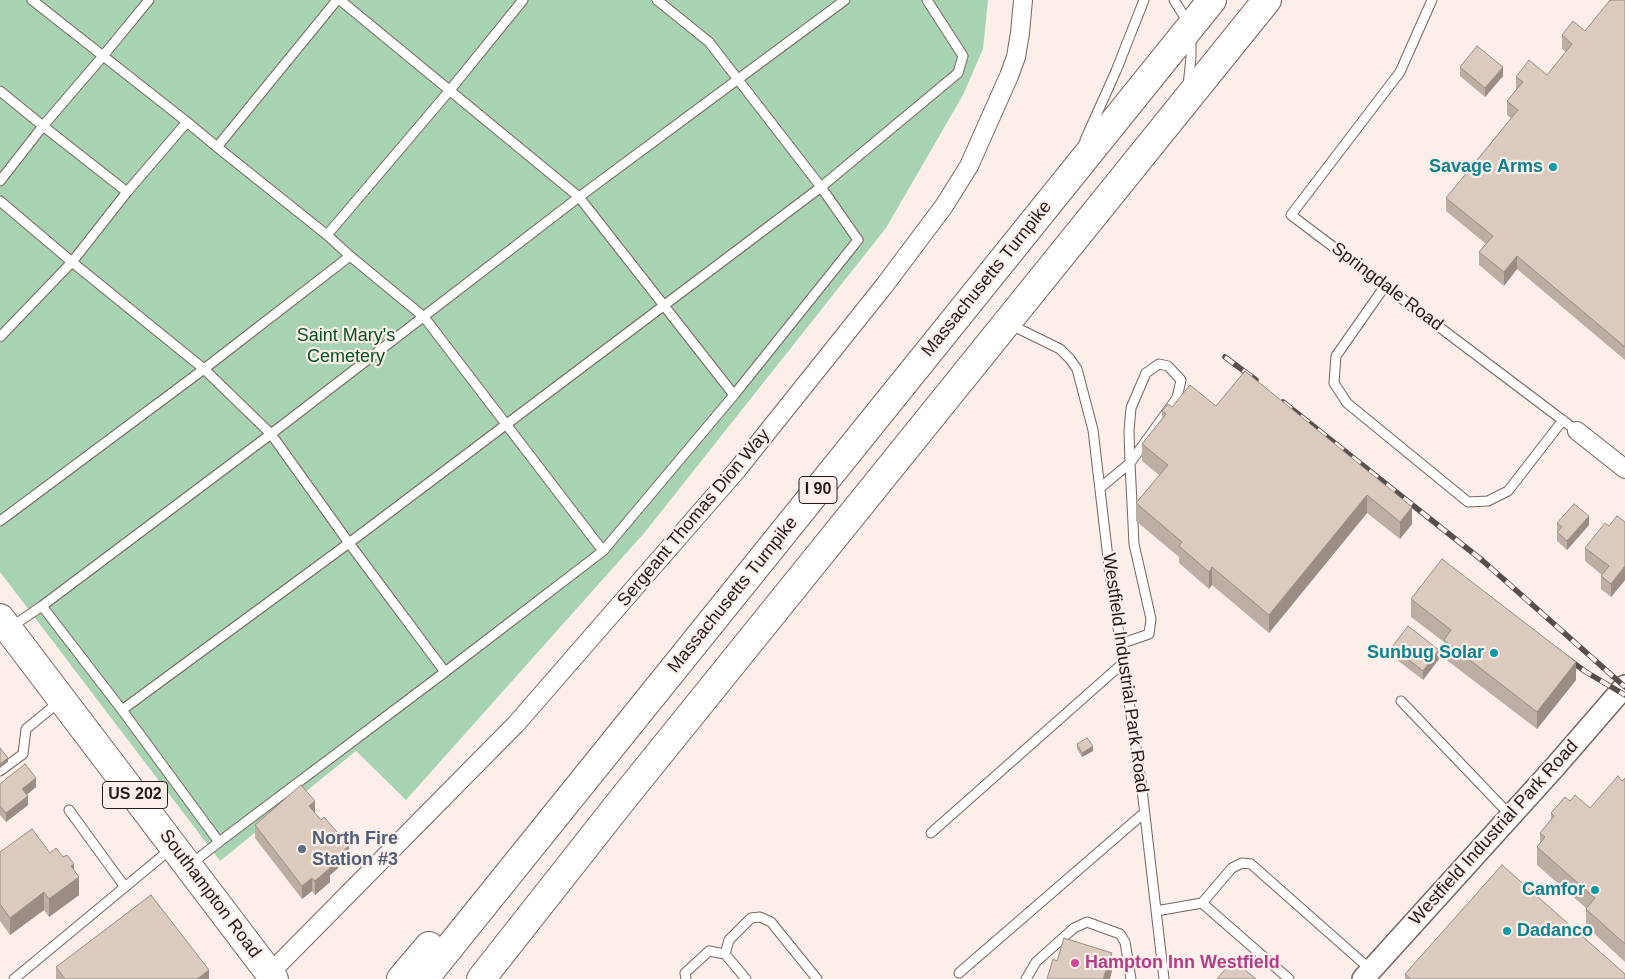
<!DOCTYPE html>
<style>
body{margin:0}
canvas{display:block;background:#fcefea}
</style>
<canvas width="1625" height="979"></canvas>
<script>
const ctx = document.querySelector('canvas').getContext('2d');
ctx.lineJoin = 'round';
function fill(path, color) {
  ctx.fillStyle = color;
  ctx.fill(path, 'evenodd');
}
function shape(rows) {
  const path = new Path2D();
  for (const r of rows) {
    path.moveTo(r[0], r[1]);
    for (let i = 2; i < r.length; i += 2) path.lineTo(r[i], r[i + 1]);
  }
  return path;
}
function strokePath(path, color, width, dash) {
  ctx.strokeStyle = color;
  ctx.lineWidth = width;
  ctx.lineCap = dash ? 'butt' : 'round';
  ctx.setLineDash(dash || []);
  ctx.stroke(path);
}
function write(font, color, halo, rows, align = 'center') {
  ctx.font = font + ' Helvetica,sans-serif';
  ctx.lineWidth = 4.5;
  ctx.setLineDash([]);
  ctx.textBaseline = 'middle';
  ctx.strokeStyle = halo;
  ctx.fillStyle = color;
  for (const [text, x, y, turn = 0] of rows) {
    ctx.save();
    ctx.translate(x, y);
    ctx.rotate((+turn || 0) * Math.PI / 180);
    ctx.textAlign = isNaN(turn) ? turn : align;
    if (halo) ctx.strokeText(text, 0, 0);
    ctx.fillText(text, 0, 0);
    ctx.restore();
  }
}
fill(shape([
 [0,0,988,0,983,49,963,95,886,228,645,532,406,800,356,751,220,861,0,572]
]), '#a8d3b2');
const service = shape([
 [32,0,187,122,217,147,327,235,350,256,424,317,603,551],
 [340,0,579,197,734,395],
 [1174,0,1189,24],
 [1432,0,1400,72,1291,215,1577,431],
 [1188,86,1191,57,1191,36],
 [0,91,43,126,127,192],
 [1085,140,1116,71,1144,0],
 [217,147,337,0],
 [0,181,43,126,103,56,149,0],
 [0,201,72,262,204,369,271,434,349,543,445,672],
 [327,235,450,90,523,0],
 [1385,286,1336,356,1334,383,1347,403,1468,502,1488,501,1508,491,1563,420],
 [1009,324,1060,349,1070,359,1077,369,1093,430,1110,575,1141,781,1164,979],
 [0,337,72,262,127,192,187,122],
 [1100,488,1130,463,1129,431,1131,408,1146,373,1159,364,1168,366,1181,380,1177,398,1130,463,1134,544,1151,619,1149,634,1120,644],
 [0,521,204,369,350,256],
 [42,606,122,710,219,842],
 [11,627,42,606,271,434,579,197,845,0],
 [1401,701,1510,815],
 [122,710,349,543,821,187,958,73,963,56,927,0],
 [0,771,23,754,26,729,59,702],
 [69,810,125,887],
 [931,833,1123,663],
 [191,864,219,842,445,672,603,551,734,395,858,240,821,187,709,42,657,0],
 [1202,903,1289,979],
 [1156,911,1202,903,1232,868,1242,863,1251,864,1371,970],
 [725,954,729,940,751,918,760,917,771,922,817,979],
 [959,973,1144,813],
 [14,979,172,848],
 [686,979,685,973,709,951,725,954,746,979],
 [1026,979,1036,962,1074,928,1087,922,1120,934,1125,942,1131,979]
]);
const minor = shape([
 [1577,431,1625,469],
 [270,973,516,724,737,470,884,286,944,206,969,166,1009,76,1016,57,1020,33,1023,0]
]);
const tertiary = shape([
 [1363,979,1554,768,1625,686]
]);
const primary = shape([
 [0,618,274,979]
]);
const motorway = shape([
 [401,979,429,946],
 [424,979,1212,0],
 [481,979,622,800,1267,0]
]);
strokePath(service, '#77645e', 11);
strokePath(minor, '#77645e', 20);
strokePath(tertiary, '#77645e', 24);
strokePath(primary, '#77645e', 30);
strokePath(motorway, '#77645e', 30);
strokePath(service, '#fff', 9);
strokePath(minor, '#fff', 18);
strokePath(tertiary, '#fff', 21);
strokePath(primary, '#fff', 28);
strokePath(motorway, '#fff', 28);
const rail = shape([
 [1225,357,1256,380],
 [1283,402,1483,561,1625,687],
 [1564,656,1586,672,1625,695]
]);
strokePath(rail, '#574f4b', 5.5);
strokePath(rail, '#fcefea', 4, [11]);
fill(shape([
 [1625,0,1625,360,1517,269,1504,286,1479,265,1479,252,1486,244,1446,211,1446,198,1511,118,1507,115,1507,101,1516,90,1516,77,1547,75,1566,52,1562,49,1562,35,1585,31],
 [1460,67,1503,76,1485,97,1460,76],
 [1245,371,1412,524,1400,539,1367,513,1269,633,1212,585,1209,589,1179,563,1179,557,1136,521,1136,503,1159,475,1142,461,1142,444,1162,418,1162,411,1172,407,1216,406],
 [1625,522,1625,580,1611,597,1601,589,1601,576,1602,575,1585,561,1585,548,1609,526],
 [1557,523,1589,525,1567,550,1557,541],
 [1411,599,1576,680,1537,729,1444,658,1444,642,1411,617],
 [1392,647,1439,659,1423,680,1392,656],
 [1077,744,1093,751,1082,757,1077,749],
 [1625,778,1625,962,1586,926,1586,908,1537,865,1537,847,1540,843,1540,833,1551,820,1551,813,1570,801,1590,808],
 [0,784,36,787,27,795,28,805,6,822,0,815],
 [315,813,349,859,330,875,330,882,315,895,312,891,302,899,255,838,255,825],
 [0,852,50,853,74,870,79,895,49,917,44,910,10,935,0,921],
 [56,967,209,979,56,979],
 [1405,974,1625,979,1405,979]
]), '#bcaea3');
fill(shape([
 [1503,67,1503,76,1485,97,1485,88],
 [1517,256,1517,269,1504,286,1504,272],
 [1367,495,1367,513,1269,633,1269,615],
 [1412,507,1412,524,1400,539,1400,522],
 [1589,516,1589,525,1567,550,1567,541],
 [1625,566,1625,580,1611,597,1611,584],
 [1212,567,1212,585,1209,589,1209,572],
 [1439,650,1439,659,1423,680,1423,671],
 [1576,662,1576,680,1537,729,1537,712],
 [1093,746,1093,751,1082,757,1082,753],
 [8,758,8,762,0,768,0,764],
 [36,778,36,787,22,798,22,789],
 [28,796,28,805,6,822,6,813],
 [315,801,315,814,309,806],
 [349,846,349,859,330,875,330,882,315,895,315,881,327,865],
 [74,864,74,881,79,877,79,895,49,917,49,899,71,866],
 [312,878,312,891,302,899,302,886],
 [44,892,44,910,10,935,10,918],
 [1112,953,1112,971,1110,979,1103,979],
 [209,970,209,979,197,979]
]), '#998d84');
const building = shape([
 [1610,0,1625,0,1625,347,1517,256,1504,272,1479,252,1493,236,1446,198,1518,110,1507,101,1523,82,1516,77,1529,60,1547,75,1572,44,1562,35,1573,21,1585,31,1610,0],
 [1477,46,1503,67,1485,88,1460,67,1477,46],
 [1245,371,1412,507,1400,522,1367,495,1269,615,1212,567,1209,572,1179,546,1182,542,1136,503,1168,465,1142,444,1166,414,1162,411,1168,404,1172,407,1190,385,1216,406,1245,371],
 [1574,504,1589,516,1567,541,1557,532,1562,527,1557,523,1574,504],
 [1617,516,1625,522,1625,566,1611,584,1601,576,1609,566,1585,548,1605,523,1609,526,1617,516],
 [1442,559,1576,662,1537,712,1444,640,1451,630,1411,599,1442,559],
 [1408,626,1439,650,1423,671,1392,647,1408,626],
 [1087,738,1093,746,1082,753,1077,744,1087,738],
 [0,748,8,758,0,764,0,748],
 [25,764,36,778,22,789,28,796,6,813,0,806,0,784,25,764],
 [1618,776,1622,781,1625,778,1625,944,1586,909,1595,898,1537,847,1545,837,1540,833,1554,816,1551,813,1565,797,1570,801,1575,795,1590,808,1618,776],
 [301,785,315,801,309,806,321,820,324,817,349,846,327,865,330,868,315,881,312,878,302,886,255,825,301,785],
 [32,829,50,853,56,848,63,857,67,855,74,864,71,866,79,877,49,899,44,892,10,918,0,904,0,852,32,829],
 [1502,865,1625,974,1625,979,1411,979,1405,974,1502,865],
 [151,895,209,970,197,979,65,979,56,967,151,895],
 [1064,938,1112,953,1103,979,1047,979,1053,959,1057,961,1064,938],
 [1233,960,1256,979,1217,979,1233,960]
]);
fill(building, '#dbcabd');
strokePath(building, '#998d84', 1);
for (const [x, y, r, color] of [
 [1553,167,5,"#0f9aa8"],
 [1494,653,5,"#0f9aa8"],
 [302,849,5,"#5c6f8a"],
 [1595,890,5,"#0f9aa8"],
 [1507,931,5,"#0f9aa8"],
 [1075,963,5,"#d1479c"]
]) {
  const dot = new Path2D();
  dot.arc(x, y, r, 0, 2 * Math.PI);
  ctx.fillStyle = color;
  ctx.fill(dot);
  strokePath(dot, '#fcefea', 2);
}
for (const [x, y, w] of [
 [818,490,38],
 [135,795,65]
]) {
  const box = new Path2D();
  box.roundRect(x - w / 2, y - 13.5, w, 27, 4);
  ctx.fillStyle = '#fcefea';
  ctx.fill(box);
  strokePath(box, '#221b18', 1);
}
write('bold 16px', '#221b18', null, [
 ["I 90",818,490],
 ["US 202",135,795]
]);
write('bold 18px', '#0d838f', '#fcefea', [
 ["Savage Arms",1543,167],
 ["Sunbug Solar",1484,653],
 ["Camfor",1585,890],
 ["Dadanco",1517,931,"left"]
], 'right');
write('18px', '#221b18', '#fcefea', [
 ["Massachusetts Turnpike",987,279,-51],
 ["Springdale Road",1387,287,37],
 ["Sergeant Thomas Dion Way",694,518,-50],
 ["Massachusetts Turnpike",733,595,-51],
 ["Westfield Industrial Park Road",1125,673,82],
 ["Westfield Industrial Park Road",1494,833,-48],
 ["Southampton Road",210,894,53]
]);
write('18px', '#025126', '#fcefea', [
 ["Saint Mary's",346,336],
 ["Cemetery",346,357]
]);
write('bold 18px', '#4e5e75', '#fcefea', [
 ["North Fire",312,839],
 ["Station #3",312,860]
], 'left');
write('bold 18px', '#b23c85', '#fcefea', [
 ["Hampton Inn Westfield",1085,963]
], 'left');
</script>
